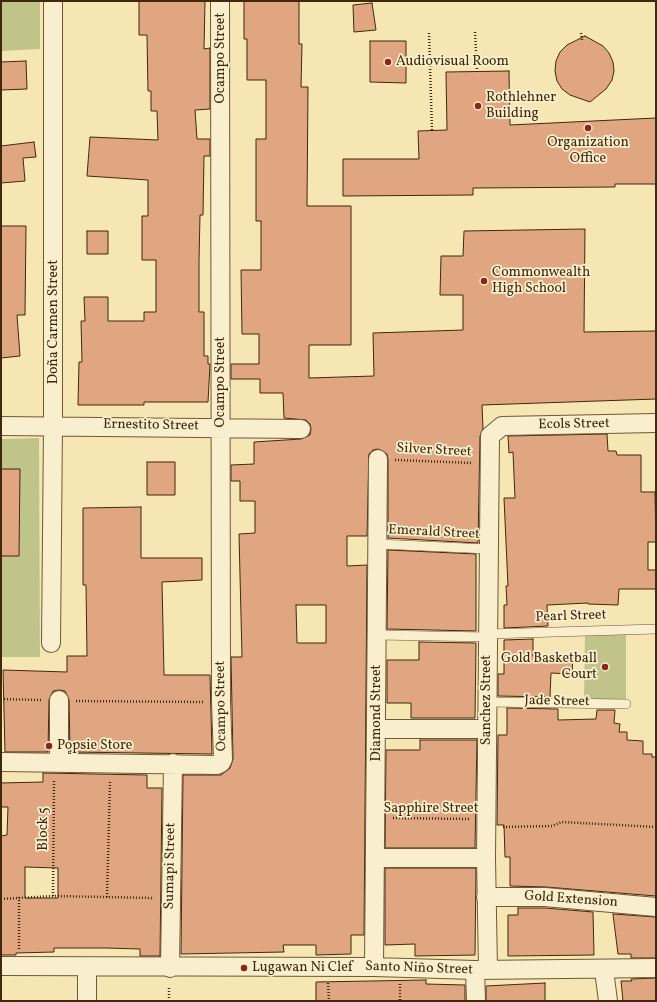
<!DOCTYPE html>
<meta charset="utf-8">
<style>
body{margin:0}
#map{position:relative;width:657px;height:1002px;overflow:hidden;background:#f6e6b3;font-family:Vollkorn,serif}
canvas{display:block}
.frame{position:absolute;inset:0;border:2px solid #40290b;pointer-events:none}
</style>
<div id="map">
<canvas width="657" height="1002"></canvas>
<div class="frame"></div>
</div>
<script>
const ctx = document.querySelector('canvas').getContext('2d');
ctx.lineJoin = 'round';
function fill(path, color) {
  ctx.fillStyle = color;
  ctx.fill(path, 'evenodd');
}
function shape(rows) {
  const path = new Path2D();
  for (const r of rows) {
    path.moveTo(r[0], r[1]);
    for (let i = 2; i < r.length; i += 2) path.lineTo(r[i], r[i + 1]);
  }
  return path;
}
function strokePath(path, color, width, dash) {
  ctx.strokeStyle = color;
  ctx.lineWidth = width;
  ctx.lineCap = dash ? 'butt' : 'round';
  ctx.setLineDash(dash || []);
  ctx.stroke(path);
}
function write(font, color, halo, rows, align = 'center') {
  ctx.font = font + ' Vollkorn,serif';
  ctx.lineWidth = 3.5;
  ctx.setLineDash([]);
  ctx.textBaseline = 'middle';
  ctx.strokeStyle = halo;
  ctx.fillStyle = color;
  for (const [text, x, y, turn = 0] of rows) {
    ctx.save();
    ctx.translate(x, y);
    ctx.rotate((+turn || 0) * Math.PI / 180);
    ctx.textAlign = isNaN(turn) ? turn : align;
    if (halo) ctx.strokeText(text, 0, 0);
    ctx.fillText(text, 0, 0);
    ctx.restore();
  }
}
fill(shape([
 [1,1,40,1,40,49,1,51],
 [39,438,40,657,1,657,1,439],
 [585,634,626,634,626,700,584,700]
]), '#c0c48a');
const building = shape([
 [139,1,205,1,204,49,210,48,210,109,195,110,197,139,210,139,210,156,204,156,203,215,200,215,199,261,199,312,204,312,204,356,208,356,208,364,210,364,208,402,144,402,144,405,78,405,79,362,82,362,81,321,85,321,84,297,108,297,108,321,144,321,144,312,156,312,156,260,142,260,142,216,148,216,148,180,87,176,90,137,158,140,157,111,151,111,151,91,148,91,147,35,139,35,139,1],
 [244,1,299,1,299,44,302,44,301,87,308,87,307,206,351,206,351,345,309,345,309,378,374,376,373,333,463,330,463,295,440,295,441,256,463,256,464,231,585,229,584,332,656,331,656,399,482,405,483,429,480,436,478,543,388,538,388,459,387,454,378,449,373,450,369,454,367,536,347,536,347,566,367,565,364,935,351,935,351,954,316,955,316,945,283,945,284,952,181,954,183,775,221,775,230,768,233,759,231,657,242,657,239,534,255,533,255,501,240,501,240,481,231,481,231,465,254,464,254,442,301,439,310,435,311,429,310,424,306,420,284,418,283,393,260,393,260,379,231,379,231,364,259,364,259,334,242,334,241,270,261,270,261,221,256,221,256,139,266,139,266,80,247,80,247,39,244,39,244,1],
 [296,605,326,605,326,643,297,643,296,605],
 [372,3,376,30,354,32,353,5,372,3],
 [585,36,603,46,609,53,613,62,614,71,612,80,606,89,590,102,570,95,562,89,557,81,555,71,556,61,560,52,567,45,585,36],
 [370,41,406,41,406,83,370,82,370,41],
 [26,61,27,89,1,90,1,62,26,61],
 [509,71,510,125,656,118,656,184,615,184,615,187,473,188,473,195,343,196,343,159,419,159,418,131,447,130,446,72,509,71],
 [34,142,36,157,23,158,25,181,1,183,1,146,34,142],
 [1,226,26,226,25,315,17,315,20,356,1,358,1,226],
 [87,231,108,231,108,254,87,254,87,231],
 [607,434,608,451,616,451,617,455,641,455,641,492,655,492,656,542,648,542,648,570,656,570,656,589,619,589,618,605,588,604,588,603,547,605,548,626,504,628,504,605,507,605,506,586,508,586,504,498,515,498,513,452,509,453,508,436,607,434],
 [147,462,175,462,175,495,147,495,147,462],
 [1,469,20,469,19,556,1,556,1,469],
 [141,507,141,558,202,558,202,580,162,582,164,675,210,675,212,754,70,752,69,700,65,691,59,690,53,691,49,700,48,752,5,752,3,670,67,672,67,656,87,656,86,585,83,585,83,508,141,507],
 [388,550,476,554,476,631,387,629,388,550],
 [533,639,533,656,573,657,572,674,551,673,550,697,498,696,498,674,504,674,504,640,533,639],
 [419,642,476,643,475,718,411,718,411,703,387,703,387,660,419,660,419,642],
 [507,708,558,709,558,720,596,719,597,710,615,710,614,723,620,724,619,732,627,732,627,740,643,741,643,754,652,754,652,757,656,757,656,896,546,887,510,886,510,857,505,857,504,825,497,825,498,735,507,735,507,708],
 [420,740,477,740,475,848,385,848,386,750,420,750,420,740],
 [43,773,147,775,147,788,162,788,160,956,140,956,140,949,106,948,54,948,54,952,16,953,16,955,1,955,1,836,7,835,8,807,1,807,1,783,43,782,43,773],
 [25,867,58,868,58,898,25,898,25,867],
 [385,868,476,868,475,955,415,956,415,944,385,945,385,868],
 [518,908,545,908,593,912,594,955,508,956,508,915,518,915,518,908],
 [613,914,656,917,656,958,631,958,631,954,618,954,613,914],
 [656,978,656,1001,623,1001,621,981,632,981,631,979,656,978],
 [426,980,426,984,465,985,465,1001,316,1001,316,982,426,980],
 [545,983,545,1001,486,1001,486,986,545,983]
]);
fill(building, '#e0a681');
strokePath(building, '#40290b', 1);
const lane = shape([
 [378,544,488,549],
 [488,634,656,629],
 [377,635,488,637],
 [488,702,626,704]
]);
const street = shape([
 [1,426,301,429],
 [51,643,53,425,53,1],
 [377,729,487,729],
 [1,762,217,765,221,763,223,759,221,702,220,1],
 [59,762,59,700],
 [375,858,486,858],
 [486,897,545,897,656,907],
 [1,966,374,967,475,970,656,968],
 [374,967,378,459],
 [170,968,173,763],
 [475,970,476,1001],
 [488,970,486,858,490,436,502,426,656,423],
 [604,970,608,1001],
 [87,1001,87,968]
]);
strokePath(lane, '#6e5835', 10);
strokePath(street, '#6e5835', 20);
strokePath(shape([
 [475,32,477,71],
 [429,33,432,130],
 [581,33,582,40],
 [395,460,472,463],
 [1,699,41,700],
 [76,701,203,702],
 [393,818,470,819],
 [503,827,552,826,562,822,656,827],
 [53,896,54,781],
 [107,897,110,782],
 [1,899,53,896,154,898],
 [19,949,19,897],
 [328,983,329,1001],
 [400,984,400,1001],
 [169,1001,169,986]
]), '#40290b', 2.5, [1, 2]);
strokePath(lane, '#f9efce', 9);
strokePath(street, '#f9efce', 18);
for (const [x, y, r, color] of [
 [388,62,4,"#8f2418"],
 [478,106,4,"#8f2418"],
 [588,128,4,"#8f2418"],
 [484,281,4,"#8f2418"],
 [605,667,4,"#8f2418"],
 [49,746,4,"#8f2418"],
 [244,968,4,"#8f2418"]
]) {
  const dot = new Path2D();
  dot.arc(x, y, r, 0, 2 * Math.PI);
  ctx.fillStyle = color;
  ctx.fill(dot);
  strokePath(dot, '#f9efce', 1.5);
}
write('14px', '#40290b', '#f9efce', [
 ["Ocampo Street",221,58,-90],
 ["Doña Carmen Street",54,322,-90],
 ["Ocampo Street",221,382,-90],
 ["Ecols Street",574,425,-1],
 ["Ernestito Street",151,426,1],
 ["Silver Street",434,451,3],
 ["Emerald Street",434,533,3],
 ["Pearl Street",571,617,-2],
 ["Sanchez Street",487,700,-90],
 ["Jade Street",557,702,1],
 ["Ocampo Street",222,706,-91],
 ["Diamond Street",377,713,-90],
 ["Sapphire Street",431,809],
 ["Block 5",44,829,-90],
 ["Sumapi Street",171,866,-89],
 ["Gold Extension",571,900,4],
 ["Santo Niño Street",419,969,2]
]);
write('14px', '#40290b', '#f9efce', [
 ["Audiovisual Room",396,62],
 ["Rothlehner",486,98],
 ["Building",486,114],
 ["Organization",588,143,"center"],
 ["Office",588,159,"center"],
 ["Commonwealth",492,273],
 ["High School",492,289],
 ["Gold Basketball",597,659,"right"],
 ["Court",597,675,"right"],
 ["Popsie Store",57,746],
 ["Lugawan Ni Clef",252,968]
], 'left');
</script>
